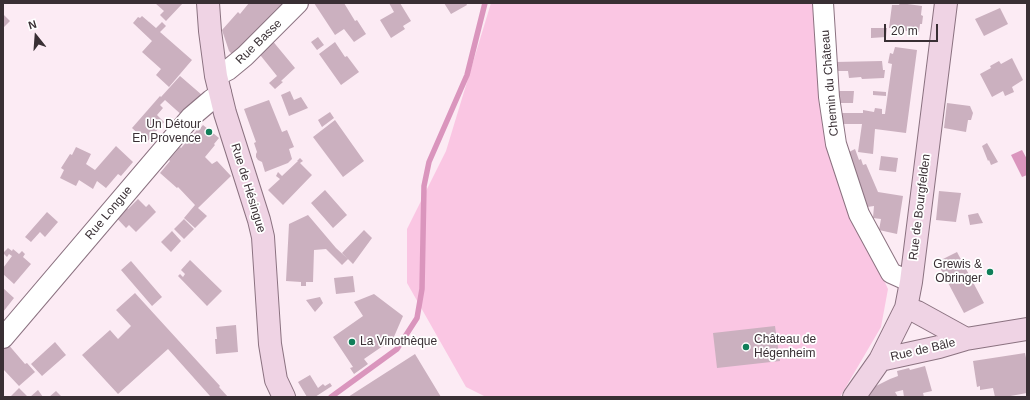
<!DOCTYPE html>
<meta charset="utf-8">
<style>
body{margin:0}
#map{position:relative;width:1030px;height:400px;overflow:hidden;background:#fcebf4;font-family:Arial,sans-serif}
canvas{display:block}
.frame{position:absolute;inset:0;border:4px solid #392f34;pointer-events:none}
.north{position:absolute;left:16px;top:16px;width:40px;height:40px;-webkit-text-stroke:3px #fff;paint-order:stroke;rotate:343deg;font-size:11px;font-weight:700;line-height:16px;text-align:center;color:#392f34}
.north::after{content:'';display:block;margin:auto;width:14px;height:18px;background:#392f34;clip-path:polygon(50% 0,100% 100%,50% 72%,0 100%)}
.scale{position:absolute;left:884px;top:24px;width:54px;height:18px;box-sizing:border-box;border:2px solid #392f34;border-top:0;padding-left:5px;font-size:12px;line-height:14px;white-space:nowrap;color:#392f34;-webkit-text-stroke:3px #fff;paint-order:stroke}
</style>
<div id="map">
<canvas width="1030" height="400"></canvas>
<div class="frame"></div>
<div class="north">N</div>
<div class="scale">20 m</div>
</div>
<script>
const ctx = document.querySelector('canvas').getContext('2d');
ctx.lineJoin = 'round';
function fill(path, color) {
  ctx.fillStyle = color;
  ctx.fill(path, 'evenodd');
}
function shape(rows) {
  const path = new Path2D();
  for (const r of rows) {
    path.moveTo(r[0], r[1]);
    for (let i = 2; i < r.length; i += 2) path.lineTo(r[i], r[i + 1]);
  }
  return path;
}
function strokePath(path, color, width, dash) {
  ctx.strokeStyle = color;
  ctx.lineWidth = width;
  ctx.lineCap = dash ? 'butt' : 'round';
  ctx.setLineDash(dash || []);
  ctx.stroke(path);
}
function write(font, color, halo, rows, align = 'center') {
  ctx.font = font + ' Arial,sans-serif';
  ctx.lineWidth = 3.5;
  ctx.setLineDash([]);
  ctx.textBaseline = 'middle';
  ctx.strokeStyle = halo;
  ctx.fillStyle = color;
  for (const [text, x, y, turn = 0] of rows) {
    ctx.save();
    ctx.translate(x, y);
    ctx.rotate((+turn || 0) * Math.PI / 180);
    ctx.textAlign = isNaN(turn) ? turn : align;
    if (halo) ctx.strokeText(text, 0, 0);
    ctx.fillText(text, 0, 0);
    ctx.restore();
  }
}
fill(shape([
 [491,3,816,3,844,194,888,289,881,327,840,397,486,397,466,387,407,283,407,229,446,151]
]), '#fac6e3');
fill(shape([
 [1022,150,1027,159,1027,175,1022,177,1011,155]
]), '#da95bd');
strokePath(shape([
 [331,397,397,349,417,318,422,289,424,186,429,162,467,75,485,3]
]), '#da95bd', 5.5);
fill(shape([
 [155,3,183,3,166,21,160,15,164,11],
 [249,3,287,3,236,58,229,51,222,30,238,12,240,14],
 [314,3,344,3,355,21,357,20,366,34,354,42,344,29,335,35],
 [389,3,400,3,411,21,403,26,405,29,391,38,380,20,394,12],
 [444,3,466,3,467,5,451,14],
 [900,3,922,6,921,15,923,16,922,24,920,24,919,32,896,30,897,28,889,28,892,5,899,5],
 [1000,8,1008,24,984,36,975,19],
 [3,14,10,21,3,28],
 [142,16,156,28,162,22,166,26,160,32,192,60,169,87,156,75,161,69,142,52,152,41,133,23,138,17,140,18],
 [871,28,887,28,886,37,871,38],
 [318,37,324,45,317,50,311,42],
 [271,39,295,68,281,81,283,82,275,89,269,83,277,76,257,51],
 [335,42,345,57,347,56,359,72,341,85,319,54],
 [895,47,917,50,906,133,875,129,873,154,858,152,862,124,840,124,838,113,863,113,863,110,874,112,875,108,882,109,882,114,885,114,892,64,888,63,890,53,893,54],
 [1012,58,1023,80,1012,87,1014,92,1005,96,1003,91,992,97,980,74,991,68,990,66,999,61,1001,64],
 [882,61,883,70,885,70,884,78,862,79,861,77,849,78,848,71,835,71,835,62],
 [180,76,202,95,184,117,165,100,160,105,163,108,157,115,164,122,147,142,132,128,160,96,161,97],
 [290,91,294,100,301,97,308,108,289,116,281,95],
 [839,91,854,91,853,103,839,103],
 [873,91,886,92,886,96,873,95],
 [269,100,282,132,287,130,294,147,289,149,292,159,288,163,265,172,262,162,258,160,256,157,256,154,257,152,254,143,256,142,244,109],
 [947,103,970,106,973,113,971,120,968,120,966,132,944,128],
 [330,112,334,118,322,127,318,120],
 [335,120,364,161,343,177,313,137],
 [203,125,219,138,214,144,215,145,205,157,212,164,217,161,231,176,198,208,207,216,195,228,184,218,195,205,178,187,177,188,160,173,170,161,169,160,180,147,181,148,197,130,198,131],
 [987,143,998,162,991,165,989,160,988,161,982,146],
 [116,146,133,162,121,176,118,174,106,188,97,181,93,189,79,180,76,186,60,178,64,170,61,168,70,154,72,155,76,147,91,154,86,164,95,170],
 [855,149,859,160,861,159,863,165,866,164,878,192,903,196,897,234,879,230,881,219,873,218,874,206,867,207,847,153],
 [881,156,898,158,896,172,879,170],
 [300,158,303,161,300,163,312,175,283,205,268,190,280,179,276,176,278,172,282,176,298,161,297,161],
 [325,190,347,215,333,228,311,203],
 [939,191,961,193,956,222,936,220],
 [138,199,146,207,149,204,156,212,136,232,129,225,126,228,112,213,122,203,128,209],
 [47,212,58,222,45,237,40,232,31,242,25,237],
 [978,213,983,223,970,225,968,215],
 [308,215,336,248,348,259,342,265,326,249,314,250,313,282,306,282,306,286,301,286,301,282,286,281,289,224],
 [184,219,194,229,184,239,174,229],
 [364,230,372,238,353,264,342,253],
 [172,231,181,241,171,252,161,242],
 [8,248,12,251,13,249,19,254,22,251,25,254,23,257,31,264,14,284,3,274,3,268,12,256,9,254,7,257,3,253],
 [957,252,984,303,964,313,937,262],
 [190,260,222,291,207,306,178,276,180,274,183,277,185,274,181,270],
 [131,261,162,297,152,306,121,270],
 [353,276,355,292,336,294,334,278],
 [3,288,14,298,3,312],
 [135,293,220,386,219,387,228,397,208,397,210,396,168,349,118,394,82,355,110,330,118,339,131,326,116,310],
 [374,294,403,316,393,339,364,359,368,364,354,374,350,368,353,367,333,337,363,316,354,302],
 [320,297,323,303,315,312,306,300],
 [236,325,238,352,216,354,215,339,217,339,216,327],
 [775,326,780,361,717,368,713,333],
 [55,342,66,355,42,376,31,364],
 [7,343,25,364,27,363,35,372,19,386,3,369,3,346],
 [1025,353,1027,363,1027,393,1005,397,995,397,993,388,980,390,980,386,977,387,973,361],
 [415,354,441,397,348,397],
 [925,366,932,391,923,393,924,397,904,397,903,390,895,392,898,397,866,397,872,388,890,379,898,376,897,371,909,368,910,370],
 [310,375,318,388,323,384,325,386,330,383,332,386,315,397,307,397,298,382],
 [19,388,28,397,10,397],
 [38,390,43,397,30,397],
 [56,391,62,397,49,397]
]), '#cbb0bf');
const street = shape([
 [823,3,829,97,836,144,859,214,891,273,911,282],
 [216,76,228,70,245,56,298,3],
 [3,338,191,117,211,100,221,93]
]);
const secondary = shape([
 [208,3,210,31,216,76,225,113,259,220,263,237,270,344,276,380,284,397],
 [906,308,917,312,966,339],
 [880,360,939,347,966,339,1027,329],
 [854,397,880,360,906,308,911,282,946,3]
]);
strokePath(street, '#8b7280', 22);
strokePath(secondary, '#8b7280', 24);
strokePath(street, '#fff', 20);
strokePath(secondary, '#efd3e4', 22);
for (const [x, y, r, color] of [
 [209,132,4,"#107e59"],
 [990,272,4,"#107e59"],
 [352,342,4,"#107e59"],
 [746,347,4,"#107e59"]
]) {
  const dot = new Path2D();
  dot.arc(x, y, r, 0, 2 * Math.PI);
  ctx.fillStyle = color;
  ctx.fill(dot);
  strokePath(dot, '#fff', 1.5);
}
write('12px', '#392f34', '#fff', [
 ["Rue Basse",259,42,-44],
 ["Chemin du Château",830,83,-95],
 ["Rue de Hésingue",248,188,73],
 ["Rue de Bourgfelden",920,207,-83],
 ["Rue Longue",109,213,-50],
 ["Rue de Bâle",923,350,-13]
]);
write('12px', '#392f34', '#fff', [
 ["Un Détour",201,125],
 ["En Provence",201,139],
 ["Grewis &",982,265],
 ["Obringer",982,279],
 ["Château de",754,340,"left"],
 ["Hégenheim",754,354,"left"],
 ["La Vinothèque",360,342,"left"]
], 'right');
</script>
